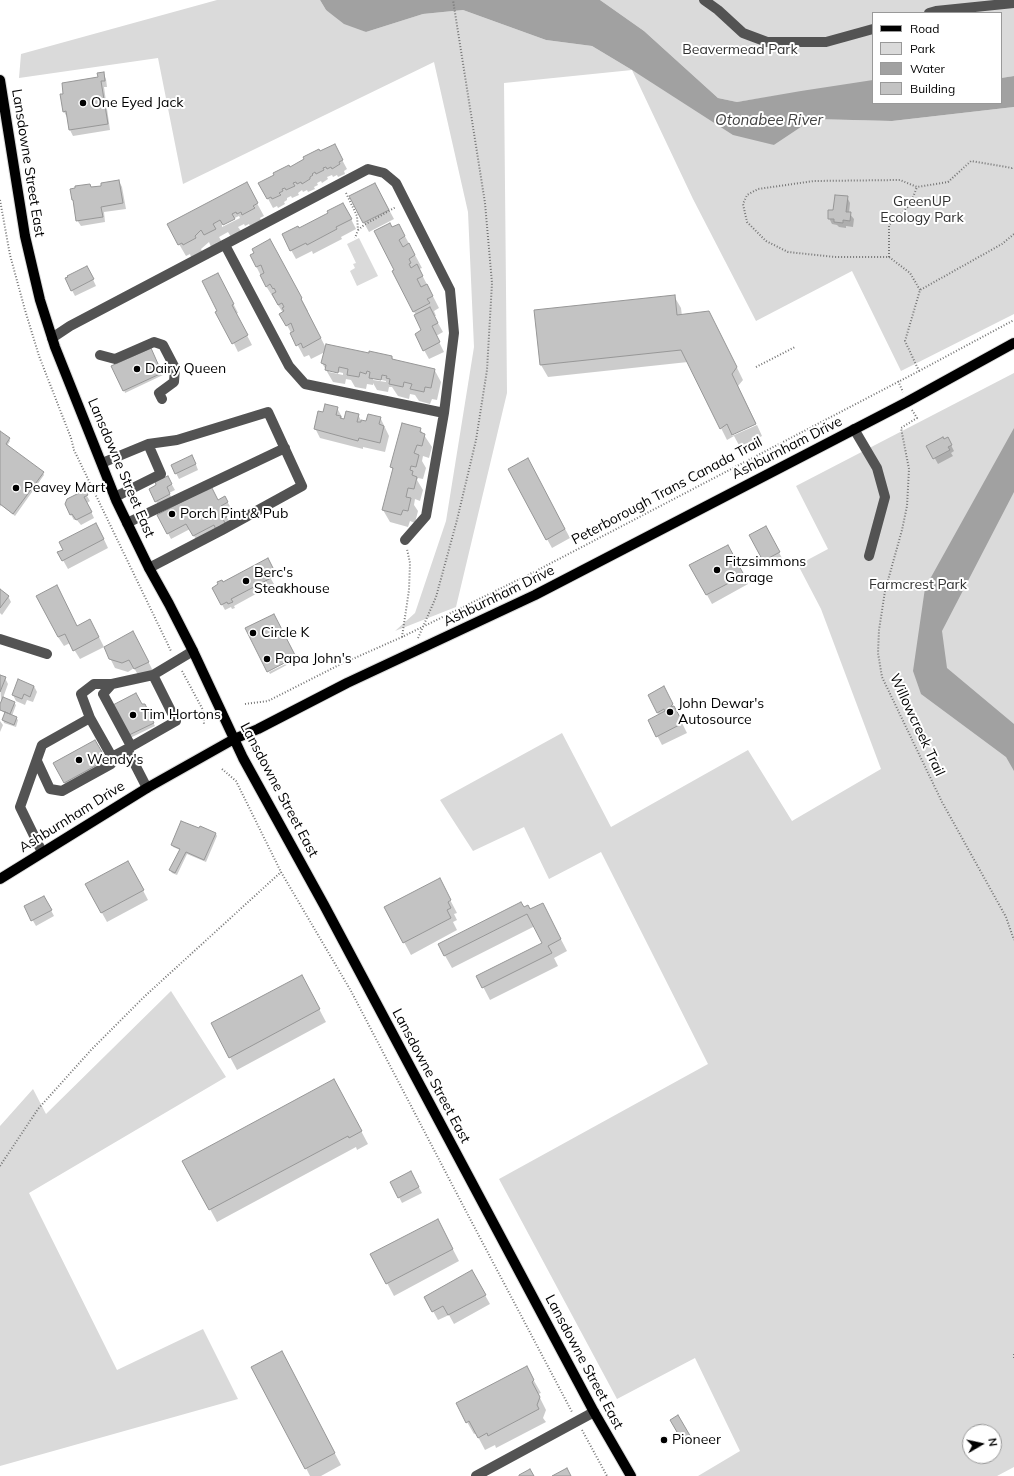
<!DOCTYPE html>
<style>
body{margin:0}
#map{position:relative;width:1014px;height:1476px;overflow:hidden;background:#fff;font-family:Mulish,sans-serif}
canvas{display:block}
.legend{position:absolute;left:872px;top:12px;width:130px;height:92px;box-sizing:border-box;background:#fff;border:1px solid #999;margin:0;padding:5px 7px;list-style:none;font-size:12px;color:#000}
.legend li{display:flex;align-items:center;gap:8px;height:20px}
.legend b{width:20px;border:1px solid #999}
.north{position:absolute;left:962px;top:1424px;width:40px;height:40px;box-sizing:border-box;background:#fff;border:1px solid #999;border-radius:50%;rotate:81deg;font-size:11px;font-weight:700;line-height:16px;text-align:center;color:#000}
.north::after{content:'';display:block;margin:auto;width:14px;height:18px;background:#000;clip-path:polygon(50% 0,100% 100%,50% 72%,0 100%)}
</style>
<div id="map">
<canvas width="1014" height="1476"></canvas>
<ul class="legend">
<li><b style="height:5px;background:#000"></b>Road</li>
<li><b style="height:11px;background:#dadada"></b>Park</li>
<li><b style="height:11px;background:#a1a1a1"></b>Water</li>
<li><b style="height:11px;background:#c3c3c3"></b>Building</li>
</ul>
<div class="north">N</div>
</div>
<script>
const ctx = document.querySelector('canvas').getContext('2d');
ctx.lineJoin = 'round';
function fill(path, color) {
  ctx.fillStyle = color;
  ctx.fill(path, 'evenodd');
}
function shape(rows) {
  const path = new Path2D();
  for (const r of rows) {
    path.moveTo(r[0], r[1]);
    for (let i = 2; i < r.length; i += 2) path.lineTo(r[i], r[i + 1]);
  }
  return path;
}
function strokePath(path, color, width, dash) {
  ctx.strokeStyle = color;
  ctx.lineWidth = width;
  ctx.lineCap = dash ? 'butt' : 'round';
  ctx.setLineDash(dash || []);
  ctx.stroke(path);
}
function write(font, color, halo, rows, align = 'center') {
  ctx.font = font + ' Mulish,sans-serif';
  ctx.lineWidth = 4;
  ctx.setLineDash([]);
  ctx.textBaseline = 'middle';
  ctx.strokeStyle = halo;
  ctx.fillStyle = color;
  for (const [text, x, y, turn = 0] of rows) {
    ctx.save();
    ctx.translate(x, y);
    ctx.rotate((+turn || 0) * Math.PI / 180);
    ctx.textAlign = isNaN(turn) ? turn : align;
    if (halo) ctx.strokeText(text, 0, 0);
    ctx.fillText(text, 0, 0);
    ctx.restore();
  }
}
fill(shape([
 [217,0,320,0,326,10,366,32,423,14,463,10,546,40,592,46,632,70,774,145,813,119,892,121,1014,107,1014,314,901,371,852,271,756,321,693,199,632,70,504,83,507,393,456,607,395,631,415,613,446,521,474,347,468,212,434,62,183,184,158,58,19,78,21,54],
 [600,0,1014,0,1014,76,1001,78,1001,13,873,13,873,81,737,102,718,98,644,31],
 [359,238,378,276,357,286,350,271,355,268,353,264,356,263,347,244],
 [1014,373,1014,1467,997,1476,698,1476,740,1451,695,1358,617,1399,499,1179,708,1064,601,852,549,879,524,827,473,851,440,800,562,733,611,827,748,750,792,821,881,769,821,609,798,565,828,549,796,486],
 [970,1432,994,1432,994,1456,970,1456],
 [171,991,226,1077,29,1193,117,1370,203,1329,238,1399,0,1466,0,1126,33,1089,46,1114]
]), '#dadada');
fill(shape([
 [320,0,600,0,644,31,718,98,737,102,801,91,873,80,873,103,1001,103,1001,78,1014,76,1014,107,892,121,813,119,774,145,733,135,632,70,592,46,546,40,463,10,423,14,366,32,344,24,326,10],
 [1014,428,1014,492,942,631,947,668,1014,724,1014,771,1006,757,921,694,913,671,925,588]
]), '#a1a1a1');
fill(shape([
 [103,73,106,79,107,87,104,87,110,130,73,136,70,130,67,117,64,112],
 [320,153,339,154,347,169,344,171,345,174,338,177,337,175,333,177,332,175,327,177,328,179,322,183,321,181,317,183,318,185,314,187,315,189,308,192,307,190,303,192,302,190,298,193,299,195,292,198,291,196,287,198,287,200,284,202,285,204,278,208,277,206,273,208,260,184],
 [119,181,122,187,126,209,104,212,105,222,81,226,77,220,75,204,73,200,91,188,103,186],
 [380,193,394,219,369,232,350,197],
 [253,196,264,216,260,218,261,220,250,226,249,224,245,226,244,224,238,227,241,231,231,237,228,232,219,237,222,242,211,247,209,242,201,249,202,251,191,257,190,254,186,256,179,244],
 [239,216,240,218,222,227,222,224],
 [847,197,850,203,849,213,854,219,853,227,846,226,846,228,839,227,837,225,832,224,829,218],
 [348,213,356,229,341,237,342,239,313,254,312,251,296,259,291,250,299,229],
 [399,225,422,268,419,269,439,308,434,311,436,316,434,316,443,332,436,336,444,352,429,359,424,350,423,331,395,270,392,228],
 [277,253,308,311,307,311,326,348,392,357,393,360,434,369,441,382,437,400,432,399,430,404,419,401,415,395,410,394,409,399,398,396,392,387,389,387,388,392,377,390,373,383,373,385,367,384,366,389,355,387,351,380,346,379,345,384,333,382,322,363,325,352,311,359,309,355,304,357,281,314,283,313,266,286,251,256],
 [329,370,343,373,343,375,329,372],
 [373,378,386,381,386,382,373,380],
 [90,273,96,286,75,296,66,279],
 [223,283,238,313,236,314,252,345,238,352,219,312],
 [674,296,681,308,682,316,716,325,743,380,738,386,756,423,732,434,732,436,757,425,762,436,740,447,734,436,727,440,688,362,548,377,541,365,535,311],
 [152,352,163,375,125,393,124,390],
 [337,408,342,417,342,419,345,420,358,415,362,422,366,423,380,417,389,436,385,452,363,447,363,449,320,438,315,428,324,413],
 [420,429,432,447,429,458,423,456,422,461,426,468,423,479,418,478,417,480,423,490,420,501,415,499,414,505,418,511,415,523,410,521,408,527,390,522,383,510,393,470,391,467],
 [0,433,9,439,10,441,7,446,43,473,44,475,15,516,1,505,0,507],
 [948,439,954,451,951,453,953,456,938,464,928,446],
 [195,462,198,470,179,479,176,473],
 [533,469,570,538,552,548,547,539],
 [171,483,175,490,169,493,173,500,159,507,150,489],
 [84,491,90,501,87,503,94,518,81,525,76,519,74,520,71,515],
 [225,498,231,508,224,512,230,523,197,541,190,529,171,539,168,533],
 [765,527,782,558,767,567,750,536],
 [101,533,108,548,68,569,59,553],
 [732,555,748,584,712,604,691,566],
 [267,560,276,576,271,579,274,584,234,606,235,608,232,609,231,607,225,610,213,588],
 [0,590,8,596,11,602,2,615,0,613],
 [77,627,95,629,104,647,80,659,70,643,64,646,58,637],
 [138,641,153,671,140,678,134,668,128,672,115,668,110,658],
 [296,659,296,660,270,674,269,672],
 [0,676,5,678,8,684,3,698,14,703,16,705,12,716,16,718,18,720,16,727,4,723,3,720,5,713,0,710,1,704],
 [18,681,34,686,37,692,33,702,27,700,25,705,16,701,13,695],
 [649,695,669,697,687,733,662,745,649,720,659,715],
 [142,705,144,705,155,726,130,738,113,706],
 [0,721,3,725,0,732],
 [94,741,105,760,96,765,97,768,66,785,54,763],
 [201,827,216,834,217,836,206,862,187,854,177,875,172,873,170,870,180,850,173,847,172,845,200,829],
 [133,871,148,900,107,922,86,884],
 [446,892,457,913,454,914,457,920,453,922,457,930,411,955,404,942],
 [44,897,54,916,36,926,25,907],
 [524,908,549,916,567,951,554,958,558,966,490,1000,478,977,543,943,535,926,452,968,439,945],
 [308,988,326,1022,237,1070,212,1024],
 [341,1093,368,1144,357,1150,356,1147,217,1222,184,1161],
 [414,1178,422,1193,402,1203,399,1197],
 [444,1232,459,1261,394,1296,372,1255],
 [477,1281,490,1304,454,1324,449,1315,438,1320,433,1311],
 [288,1365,341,1465,321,1476,310,1476,306,1468],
 [533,1379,541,1393,538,1394,546,1410,543,1418,546,1422,496,1448,495,1445,485,1450,476,1433,474,1434,467,1422],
 [678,1416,692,1442,686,1446,672,1420]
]), '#0003');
const building = shape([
 [104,72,105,81,101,81,108,124,69,130,66,111,63,112,60,94,63,94,62,83,98,77,97,73,104,72],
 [335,144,343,160,339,162,340,164,332,169,331,167,327,169,326,167,323,168,324,170,316,174,315,172,312,174,313,175,310,177,310,179,302,184,301,182,297,184,296,182,293,183,295,186,286,190,285,188,282,189,283,191,279,193,281,195,272,199,271,197,267,199,258,183,274,175,273,173,289,165,290,167,304,159,303,157,319,149,320,151,335,144],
 [119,180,123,203,101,207,103,217,76,221,73,200,72,200,70,189,75,188,75,186,90,184,91,187,101,186,101,183,119,180],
 [247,182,258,203,253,206,255,208,242,215,241,212,237,214,236,212,232,214,235,219,223,225,220,220,213,224,216,229,204,235,201,230,195,236,196,238,183,245,182,243,178,245,167,224,247,182],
 [375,183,389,210,363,223,349,196,375,183],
 [835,195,848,196,846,212,851,212,850,221,843,220,843,223,834,222,834,219,828,219,828,210,833,210,835,195],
 [343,203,352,219,336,227,337,229,307,245,306,243,290,251,282,234,298,226,299,228,328,213,327,211,343,203],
 [390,223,392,227,399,224,405,236,399,240,403,247,409,243,415,255,409,259,411,263,409,264,411,268,417,264,423,276,417,279,421,287,427,284,433,296,427,299,430,303,413,312,392,271,394,270,374,231,390,223],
 [270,239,302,298,301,299,321,338,303,348,301,343,296,346,290,333,294,331,291,323,286,326,279,314,284,311,282,308,284,307,282,303,278,305,272,294,276,292,274,288,273,289,270,284,266,287,260,275,264,273,261,265,256,267,250,255,254,253,252,249,270,239],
 [87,266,94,279,71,291,65,278,68,277,67,276,87,266],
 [218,273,234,304,232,305,248,335,232,344,215,312,217,311,202,281,218,273],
 [675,295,677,315,709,311,737,367,732,374,756,424,732,435,727,424,720,429,681,350,540,365,534,310,675,295],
 [430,307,438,323,432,326,440,342,423,351,415,334,421,330,414,315,430,307],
 [326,344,369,353,369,351,392,356,392,359,435,369,431,388,425,387,424,392,410,389,412,384,404,382,403,387,389,384,390,379,386,378,387,376,382,375,381,380,369,378,370,372,367,371,366,374,360,372,359,377,347,375,348,369,339,367,338,373,325,370,326,365,321,363,326,344],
 [151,348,162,373,123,391,111,366,151,348],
 [325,404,338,407,336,415,341,416,340,418,344,419,346,411,359,414,357,422,361,422,361,420,366,421,368,414,381,417,379,424,384,426,380,443,359,438,358,441,314,429,318,411,323,412,325,404],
 [402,423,421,428,420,432,425,434,422,446,417,445,414,453,419,455,416,467,411,466,410,470,413,471,412,475,417,477,414,489,408,488,406,497,411,498,408,511,403,510,401,515,382,510,393,468,390,467,402,423],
 [0,431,10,438,6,444,44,472,13,514,0,504,0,431],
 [943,437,944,439,948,437,952,445,948,447,950,450,933,459,926,446,943,437],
 [192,455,196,464,175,474,171,465,192,455],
 [528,458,565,529,546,540,508,469,528,458],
 [168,476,172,484,167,487,170,494,155,502,149,489,156,485,155,481,168,476],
 [211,486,218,500,225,496,228,502,221,506,227,517,223,519,226,525,216,530,214,525,193,536,186,524,167,534,157,515,211,486],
 [85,490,88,495,84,497,92,512,76,520,72,514,70,515,65,504,67,499,85,490],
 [96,523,104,539,62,561,57,552,63,550,59,542,96,523],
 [766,526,780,552,763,561,749,535,766,526],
 [728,545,744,575,706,595,689,565,728,545],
 [268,558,274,570,268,573,271,578,231,599,233,602,228,604,227,602,221,605,212,588,218,584,217,582,222,580,223,582,268,558],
 [57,585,77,626,90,619,99,637,73,651,65,634,58,637,36,596,57,585],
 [0,589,9,596,0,608,0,589],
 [274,614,296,657,267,672,245,628,274,614],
 [133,631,149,662,134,669,129,660,122,663,109,659,104,647,133,631],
 [0,675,6,677,0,692,0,675],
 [18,679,34,686,30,697,24,694,22,699,12,695,18,679],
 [664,686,673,704,671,706,671,707,674,706,683,723,656,737,648,720,665,711,664,709,657,713,648,695,664,686],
 [136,693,142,704,145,704,154,723,127,736,111,706,136,693],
 [3,697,15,702,10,714,0,710,0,704,3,697],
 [5,712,17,717,14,725,2,720,5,712],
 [95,740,105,757,95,762,97,765,64,783,53,763,95,740],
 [181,821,199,828,200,826,216,833,204,860,186,852,175,873,169,870,180,849,171,845,181,821],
 [128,861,144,890,101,913,85,884,128,861],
 [440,878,451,900,448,902,451,908,447,910,451,918,403,943,384,907,440,878],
 [44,896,52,910,31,921,24,906,44,896],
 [521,902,524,907,528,905,530,909,543,903,561,939,548,946,552,953,482,988,476,976,542,943,527,914,444,956,438,944,521,902],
 [302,975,320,1009,229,1058,211,1023,302,975],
 [334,1079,362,1131,349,1138,348,1136,209,1210,182,1161,334,1079],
 [411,1171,419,1187,398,1198,390,1182,411,1171],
 [438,1219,453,1249,386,1284,370,1254,438,1219],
 [472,1270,486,1295,448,1315,443,1306,432,1312,424,1297,472,1270],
 [282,1351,335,1453,305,1469,251,1367,282,1351],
 [527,1366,534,1380,532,1382,540,1397,537,1405,539,1409,488,1436,487,1433,478,1438,469,1421,466,1423,456,1403,527,1366],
 [678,1415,692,1439,684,1444,670,1420,678,1415],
 [567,1468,571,1476,552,1476,567,1468],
 [530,1469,534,1476,519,1476,519,1475,530,1469]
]);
fill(building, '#c3c3c3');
strokePath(building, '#979797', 1);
const major = shape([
 [0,80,25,236,40,300,55,347,116,500,149,568,169,604,193,651,243,758,324,905,594,1412,631,1476],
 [0,879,147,788,234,739,258,729,347,683,535,595,907,402,1014,343]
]);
strokePath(major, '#dbdbdb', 12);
strokePath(shape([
 [346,193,357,216,358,230,355,238],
 [0,200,10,255,25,310,39,356,71,438,74,450,171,651],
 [358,230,364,225,396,207],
 [889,257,889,225,910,205,917,187],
 [920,290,910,273,889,257,835,257,788,252,766,241,747,222,743,204,747,195,758,189,814,181,900,180,917,187,948,182,971,161,1012,168,1014,167],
 [756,367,795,347],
 [919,371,1014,320],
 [898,381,903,392],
 [912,410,917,418,901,428,909,469,907,506,902,530,885,591,879,630,878,653,882,677,942,802,1006,917,1014,940],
 [402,637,409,590,410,563,407,549],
 [418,638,436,597,457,520,476,440,487,370,492,283,485,203,453,0],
 [182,671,203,710,204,724],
 [245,704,268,701,339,665,402,637,534,572,919,371,905,341,920,290,1002,244,1014,234],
 [222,769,236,781,281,872,351,991,468,1215,572,1412],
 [0,1166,38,1109,91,1050,145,996,281,872],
 [1014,1354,1014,1360],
 [582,1430,607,1476]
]), '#757575', 2, [1, 2]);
strokePath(shape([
 [704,0,718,10,743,33,767,42,826,42,873,29],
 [929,13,936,11,1014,3],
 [225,245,289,366,305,384,444,413],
 [52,338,70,326,368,169,384,173,396,183,450,290,454,333,444,413,426,516,405,540],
 [100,355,115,359,154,342,163,345,175,368,174,382,159,393,162,399],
 [854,429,877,468,885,497,869,556],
 [102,463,148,444,177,440,268,412,302,486,222,530,149,568],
 [115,497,161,474,148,444],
 [127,523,285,448],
 [0,639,47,654],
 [112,684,103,694,131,746],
 [90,718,81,694,94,684,112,684,153,675],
 [127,749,176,721,153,675,193,651],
 [37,761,50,789,62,791,111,764,112,757],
 [42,852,20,807,42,745,90,718,112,757,127,749,147,788],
 [476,1476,594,1412]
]), '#535353', 10);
strokePath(major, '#000', 10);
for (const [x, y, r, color] of [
 [83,103,4,"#000"],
 [137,369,4,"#000"],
 [16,488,4,"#000"],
 [172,514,4,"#000"],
 [717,570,4,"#000"],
 [246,581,4,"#000"],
 [253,633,4,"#000"],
 [267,659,4,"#000"],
 [670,712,4,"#000"],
 [133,715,4,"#000"],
 [79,760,4,"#000"],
 [664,1440,4,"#000"]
]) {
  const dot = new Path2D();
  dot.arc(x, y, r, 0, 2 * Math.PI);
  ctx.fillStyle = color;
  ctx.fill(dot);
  strokePath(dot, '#fff', 1.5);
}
write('14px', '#313131', '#fff', [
 ["Beavermead Park",740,50],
 ["GreenUP",922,202],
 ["Ecology Park",922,218],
 ["Farmcrest Park",918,585]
]);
write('14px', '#000', '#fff', [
 ["One Eyed Jack",91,103],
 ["Dairy Queen",145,369],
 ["Peavey Mart",24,488],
 ["Porch Pint & Pub",180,514],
 ["Fitzsimmons",725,562],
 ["Garage",725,578],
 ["Berc's",254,573],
 ["Steakhouse",254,589],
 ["Circle K",261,633],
 ["Papa John's",275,659],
 ["John Dewar's",678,704],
 ["Autosource",678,720],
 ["Tim Hortons",141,715],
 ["Wendy's",87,760],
 ["Pioneer",672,1440]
], 'left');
write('14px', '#000', '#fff', [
 ["Lansdowne Street East",28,163,81],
 ["Ashburnham Drive",787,448,-27],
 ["Lansdowne Street East",121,468,67],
 ["Peterborough Trans Canada Trail",667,491,-28],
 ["Ashburnham Drive",499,596,-26],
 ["Willowcreek Trail",917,725,65],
 ["Lansdowne Street East",279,790,62],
 ["Ashburnham Drive",72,817,-32],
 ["Lansdowne Street East",431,1076,62],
 ["Lansdowne Street East",584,1362,62]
]);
write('italic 15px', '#424242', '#fff', [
 ["Otonabee River",769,120]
]);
</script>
